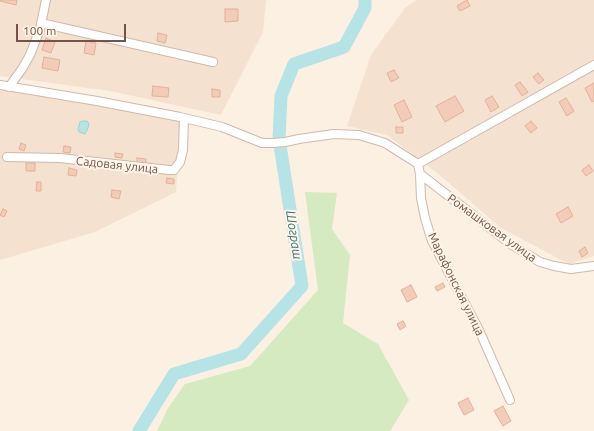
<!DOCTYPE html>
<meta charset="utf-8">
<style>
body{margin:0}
#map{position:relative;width:594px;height:431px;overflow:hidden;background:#fcf0e2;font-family:Ubuntu,sans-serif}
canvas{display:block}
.scale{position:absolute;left:16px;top:24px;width:110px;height:18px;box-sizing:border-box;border:2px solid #745448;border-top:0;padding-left:5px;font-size:12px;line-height:14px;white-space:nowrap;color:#745448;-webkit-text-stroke:3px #fff4e8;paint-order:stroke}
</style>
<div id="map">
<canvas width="594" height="431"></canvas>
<div class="scale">100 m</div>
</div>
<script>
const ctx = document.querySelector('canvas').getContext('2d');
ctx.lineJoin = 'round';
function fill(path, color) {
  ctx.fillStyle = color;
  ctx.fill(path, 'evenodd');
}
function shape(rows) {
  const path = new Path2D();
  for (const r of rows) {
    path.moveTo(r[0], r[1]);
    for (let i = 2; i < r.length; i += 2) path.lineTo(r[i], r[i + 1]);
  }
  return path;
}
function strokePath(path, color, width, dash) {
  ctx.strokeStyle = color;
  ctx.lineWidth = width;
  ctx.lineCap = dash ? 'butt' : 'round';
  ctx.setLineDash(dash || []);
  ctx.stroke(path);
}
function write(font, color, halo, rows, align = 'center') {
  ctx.font = font + ' Ubuntu,sans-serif';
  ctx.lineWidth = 4;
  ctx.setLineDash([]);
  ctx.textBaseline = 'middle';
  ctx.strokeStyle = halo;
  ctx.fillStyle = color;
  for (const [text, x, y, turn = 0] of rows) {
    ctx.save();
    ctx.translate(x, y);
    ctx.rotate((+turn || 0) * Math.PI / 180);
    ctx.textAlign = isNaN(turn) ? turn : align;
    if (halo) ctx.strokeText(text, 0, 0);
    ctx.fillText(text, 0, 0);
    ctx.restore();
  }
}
fill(shape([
 [0,0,266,0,263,32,221,115,110,91,0,76],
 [416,0,594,0,594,256,569,264,501,228,441,176,387,135,347,126,371,55,405,8],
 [0,89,102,106,181,122,176,192,95,232,0,260]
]), '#f4e1d0');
fill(shape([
 [305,192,337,193,332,229,350,255,343,323,378,344,409,400,390,431,157,431,168,408,185,384,250,366,318,290]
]), '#d5eac0');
const water = shape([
 [83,121,87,121,89,124,88,128,85,134,79,132,78,129,80,122,83,121]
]);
fill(water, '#b6e3e6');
strokePath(water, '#9cd4d8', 1);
strokePath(shape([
 [139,431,174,374,241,354,302,286,279,139,281,96,294,64,344,47,365,8,365,0]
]), '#b6e3e6', 13);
const building = shape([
 [0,0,17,0,16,5,0,1,0,0],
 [467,0,470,6,460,11,457,6,467,0],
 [225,9,238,9,238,21,225,22,225,9],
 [158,33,167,35,165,43,157,41,158,33],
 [46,38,55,42,51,53,42,50,46,38],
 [86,41,96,43,94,55,84,53,86,41],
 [44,57,60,60,58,71,42,68,44,57],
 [394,70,399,78,391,82,387,73,394,70],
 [538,73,544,80,539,84,533,77,538,73],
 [520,82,528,92,522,96,515,85,520,82],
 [594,83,594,101,592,102,585,88,594,83],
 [153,86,169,88,168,97,152,96,153,86],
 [212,89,220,90,220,97,212,97,212,89],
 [455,96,464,111,445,122,436,106,455,96],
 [492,96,499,107,491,112,485,100,492,96],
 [566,98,574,111,567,116,559,102,566,98],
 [404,100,412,117,402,122,394,105,404,100],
 [531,121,537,128,531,133,525,126,531,121],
 [396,127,403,127,403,133,396,133,396,127],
 [21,143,26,145,24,151,19,149,21,143],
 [64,146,71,147,70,153,63,152,64,146],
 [115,153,123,154,122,158,115,157,115,153],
 [137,158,146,159,146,164,137,163,137,158],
 [26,163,35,163,35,171,26,171,26,163],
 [589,165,593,171,586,176,582,170,589,165],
 [69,168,77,170,76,176,68,175,69,168],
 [167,178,174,179,174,184,166,183,167,178],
 [37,182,41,182,41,191,36,191,37,182],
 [112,190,121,191,119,199,111,197,112,190],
 [568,207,573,216,561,223,556,214,568,207],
 [3,209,7,211,4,217,0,215,3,209],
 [585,247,588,253,582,257,579,251,585,247],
 [443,283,445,287,437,291,435,287,443,283],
 [411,285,417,297,407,302,401,290,411,285],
 [403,321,406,326,400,330,397,324,403,321],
 [468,398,474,410,464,415,458,403,468,398],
 [503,406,511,421,503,426,494,411,503,406]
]);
fill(building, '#f2cbb9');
strokePath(building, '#e5b099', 1);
const street = shape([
 [41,23,213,62],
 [0,85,97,101,180,117,222,127,262,143,273,143,285,142,299,139,334,134,359,135,385,143,418,164,594,65],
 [9,87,22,69,30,55,40,29,46,0],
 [7,157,60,158,169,170,174,170,180,162,183,150,184,118],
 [418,164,420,174,421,198,425,218,432,241,479,330,510,400],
 [420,174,512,245,540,262,554,266,571,269,594,266]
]);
strokePath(street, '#d0b8ac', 10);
strokePath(street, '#fff', 8);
write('12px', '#745448', '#fff4e8', [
 ["Садовая улица",117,165,6],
 ["Ромашковая улица",492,228,36],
 ["Марафонская улица",456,284,64]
]);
write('italic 13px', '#3c757a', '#fff4e8', [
 ["Шограш",294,235,81]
]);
</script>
